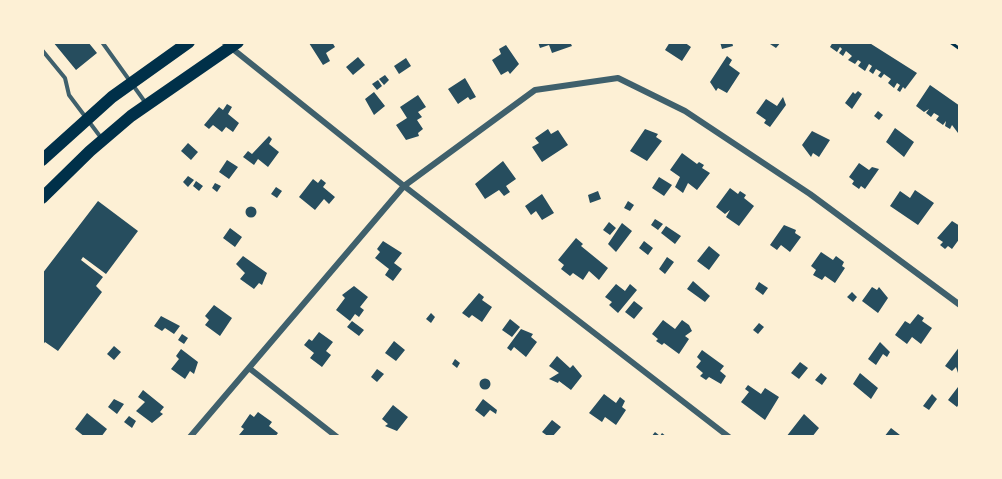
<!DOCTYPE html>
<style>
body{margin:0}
#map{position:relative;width:1002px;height:479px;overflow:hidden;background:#fdf0d5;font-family:Quicksand,sans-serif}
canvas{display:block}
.frame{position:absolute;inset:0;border:44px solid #fdf0d5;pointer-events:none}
</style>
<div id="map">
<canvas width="1002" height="479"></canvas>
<div class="frame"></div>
</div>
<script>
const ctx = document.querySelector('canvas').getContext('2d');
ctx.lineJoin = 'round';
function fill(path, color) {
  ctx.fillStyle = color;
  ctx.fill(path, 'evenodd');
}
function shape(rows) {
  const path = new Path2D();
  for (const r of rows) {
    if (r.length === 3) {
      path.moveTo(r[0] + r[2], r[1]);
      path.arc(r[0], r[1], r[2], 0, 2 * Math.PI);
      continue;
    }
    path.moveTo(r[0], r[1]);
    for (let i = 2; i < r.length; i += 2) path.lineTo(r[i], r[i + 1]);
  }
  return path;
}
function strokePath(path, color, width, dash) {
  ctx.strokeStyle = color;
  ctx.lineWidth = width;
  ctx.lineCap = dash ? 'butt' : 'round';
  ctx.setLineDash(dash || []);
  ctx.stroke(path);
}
fill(shape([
 [53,42,88,42,97,53,76,70],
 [332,42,335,47,326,53,330,61,323,65,309,43],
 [538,42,570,42,572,46,552,53,549,45,540,48],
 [670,42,684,42,691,47,682,61,665,50],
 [720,42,732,42,733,46,722,49],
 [767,42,781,42,776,48],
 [833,42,868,42,917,73,905,89,903,87,900,92,897,90,900,85,897,83,894,88,888,83,891,79,884,74,881,78,878,76,881,72,876,69,873,74,869,71,872,66,869,64,865,71,858,66,861,62,858,60,855,64,848,60,852,56,846,51,843,56,839,53,842,49,840,47,837,52,830,47],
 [506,45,519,64,510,74,508,71,501,75,492,60,501,54,499,49],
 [727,56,732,60,729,65,740,73,727,93,718,88,716,91,710,82],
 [358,57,365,65,353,75,346,67],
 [406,58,411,66,399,74,394,66],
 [385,75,389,80,384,85,379,79],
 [465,78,476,97,470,100,468,97,458,104,448,89],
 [378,80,382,86,377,90,372,84],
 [930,85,960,106,958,133,952,125,950,129,945,126,946,121,943,125,936,120,939,116,934,113,931,117,926,113,929,109,924,112,916,106],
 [858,91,862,94,852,109,845,103,853,92,855,94],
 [374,92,385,106,374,115,365,99],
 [418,95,426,107,418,112,422,117,417,120,423,129,418,133,419,136,406,140,396,125,407,118,400,107],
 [783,97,786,105,770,127,764,123,766,120,756,113,766,99,777,106],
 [227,104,232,107,228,114,239,123,233,132,226,127,222,132,213,125,209,129,204,125,219,107,223,110],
 [878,111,883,115,879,120,874,116],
 [895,128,914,142,904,157,886,142],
 [548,129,551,134,558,130,568,145,542,162,532,147,539,143,535,138],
 [645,129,658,134,656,137,662,141,647,161,630,151],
 [812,131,830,140,819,157,813,153,811,157,802,145],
 [269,136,272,139,269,144,279,152,268,167,258,159,254,165,243,157,248,151,252,154],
 [188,143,198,152,191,160,181,151],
 [682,153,697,164,699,162,704,165,702,168,710,173,697,190,688,183,683,193,675,187,680,177,670,170],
 [227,160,238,167,229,179,219,172],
 [503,161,516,179,506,186,510,192,504,196,499,190,485,199,475,184],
 [859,163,869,170,872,167,879,169,865,189,861,186,859,189,852,184,854,181,849,177],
 [188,176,194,180,188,187,183,182],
 [659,177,672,185,664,196,652,188],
 [313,179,318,183,321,179,326,183,323,187,335,197,329,204,324,199,315,210,299,197],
 [196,181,203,186,199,191,193,186],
 [215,183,221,186,217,192,212,188],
 [276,187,282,191,277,198,271,194],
 [730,188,738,194,740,191,746,195,744,198,754,206,739,226,726,217,730,210,725,214,716,207],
 [915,190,934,203,918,225,890,206,900,191,910,198],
 [598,191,601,199,590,203,588,195],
 [542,194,554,213,542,220,536,211,531,215,525,206],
 [98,201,138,231,106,274,83,257,81,260,103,277,96,286,102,292,58,351,45,342,42,346,42,274],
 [628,201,634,205,630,211,624,208],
 [251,212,5.5],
 [655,219,663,224,658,230,651,225],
 [952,221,960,226,960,238,952,249,948,246,945,249,940,245,943,242,937,238],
 [609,222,616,228,610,235,603,230],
 [622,223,632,231,616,252,608,244],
 [784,225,796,230,795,233,801,237,790,252,781,245,777,250,770,245],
 [666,226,681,236,675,244,661,233],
 [230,228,242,237,235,247,223,238],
 [576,238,583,244,581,246,608,268,599,280,589,271,583,280,573,273,570,276,561,269,564,265,558,260],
 [383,241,402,253,394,263,402,269,393,281,385,275,389,269,375,258,380,252,377,249],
 [644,241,653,248,648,255,639,248],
 [709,246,720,255,709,270,697,261],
 [821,252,833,260,836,256,844,262,842,266,845,268,835,283,825,276,822,280,813,275,816,270,811,266],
 [243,256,267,273,262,285,259,283,254,289,240,279,245,273,236,264],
 [667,257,674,262,665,274,659,269],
 [693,281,710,296,705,302,687,289],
 [759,282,768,288,763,295,755,289],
 [616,284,625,291,630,284,637,290,618,313,609,305,612,302,605,297],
 [354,286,368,297,360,307,364,310,359,317,355,314,350,321,336,310,345,298,342,295],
 [872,287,877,290,879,287,888,298,878,313,862,301],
 [852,292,857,297,853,302,847,297],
 [479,293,484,297,482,300,492,307,482,322,472,315,469,318,462,313],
 [634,301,643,308,634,319,625,312],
 [214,305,232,318,220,336,205,325,209,320,205,316],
 [431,313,435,317,431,323,426,319],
 [918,314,924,318,922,321,932,328,921,344,912,337,907,344,895,335,905,321,910,324],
 [161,316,180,326,174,334,165,328,162,331,154,326],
 [510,319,520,327,512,337,502,330],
 [663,320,675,329,682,320,689,325,692,331,685,336,689,339,679,354,664,343,662,345,656,341,658,339,652,334],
 [352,321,364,330,359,336,347,327],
 [759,323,764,327,758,334,753,330],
 [521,329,533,334,531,337,537,342,526,357,514,347,511,351,507,348],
 [319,332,333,342,326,351,331,355,322,367,310,358,314,353,304,345,309,339,312,341],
 [182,334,188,338,184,344,178,340],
 [394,341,405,350,396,361,385,353],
 [880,342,890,352,887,357,883,354,876,365,868,359],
 [114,346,121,352,114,360,107,354],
 [960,346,960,369,958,373,956,367,952,371,945,366],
 [181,349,198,362,194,374,190,371,185,379,171,369,179,359,176,356],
 [702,350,724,366,720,371,726,376,721,384,709,377,706,380,700,376,703,373,696,367,701,361,697,357],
 [557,356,570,368,573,365,582,376,571,390,559,381,558,383,549,379,559,373,549,366],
 [455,359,460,363,457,368,452,364],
 [800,362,808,368,799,379,791,373],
 [377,369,384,374,377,382,371,377],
 [821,373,827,378,822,385,815,380],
 [860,373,878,388,871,399,853,384],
 [485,384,5.5],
 [748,385,761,394,765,388,779,397,765,420,741,402,749,392,745,389],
 [958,387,960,402,957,407,948,400],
 [143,390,164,407,160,412,163,414,152,423,136,411,145,402,138,397],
 [604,394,616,403,620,397,625,401,622,407,626,410,616,425,605,417,602,422,589,413],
 [932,394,937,399,929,410,923,406],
 [114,399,124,404,117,414,108,407],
 [483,399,497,410,496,414,490,410,484,417,475,410],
 [393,405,408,417,397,431,385,426,388,424,382,419],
 [258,412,272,422,269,426,278,433,275,437,239,435,244,429,241,427,250,414,254,417],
 [87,413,107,429,101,437,85,437,75,429],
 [804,414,819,428,812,437,786,437],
 [129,416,136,421,132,428,124,422],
 [552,420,561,427,552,437,549,437,542,432],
 [891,428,900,435,899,437,884,437],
 [655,432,660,436,662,433,667,437,651,437]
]), '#264d5e');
strokePath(shape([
 [950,42,960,49]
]), '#003049', 3);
strokePath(shape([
 [102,42,145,102],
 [42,50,65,78,69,95,102,139]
]), '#3f606c', 4);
strokePath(shape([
 [224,42,404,186,729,437],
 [249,368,337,437],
 [190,437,404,186,535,90,618,78,685,111,810,194,960,305]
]), '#3f606c', 6);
strokePath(shape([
 [42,160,112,97,189,42],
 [42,198,90,151,131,116,238,42]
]), '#003049', 12);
</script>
